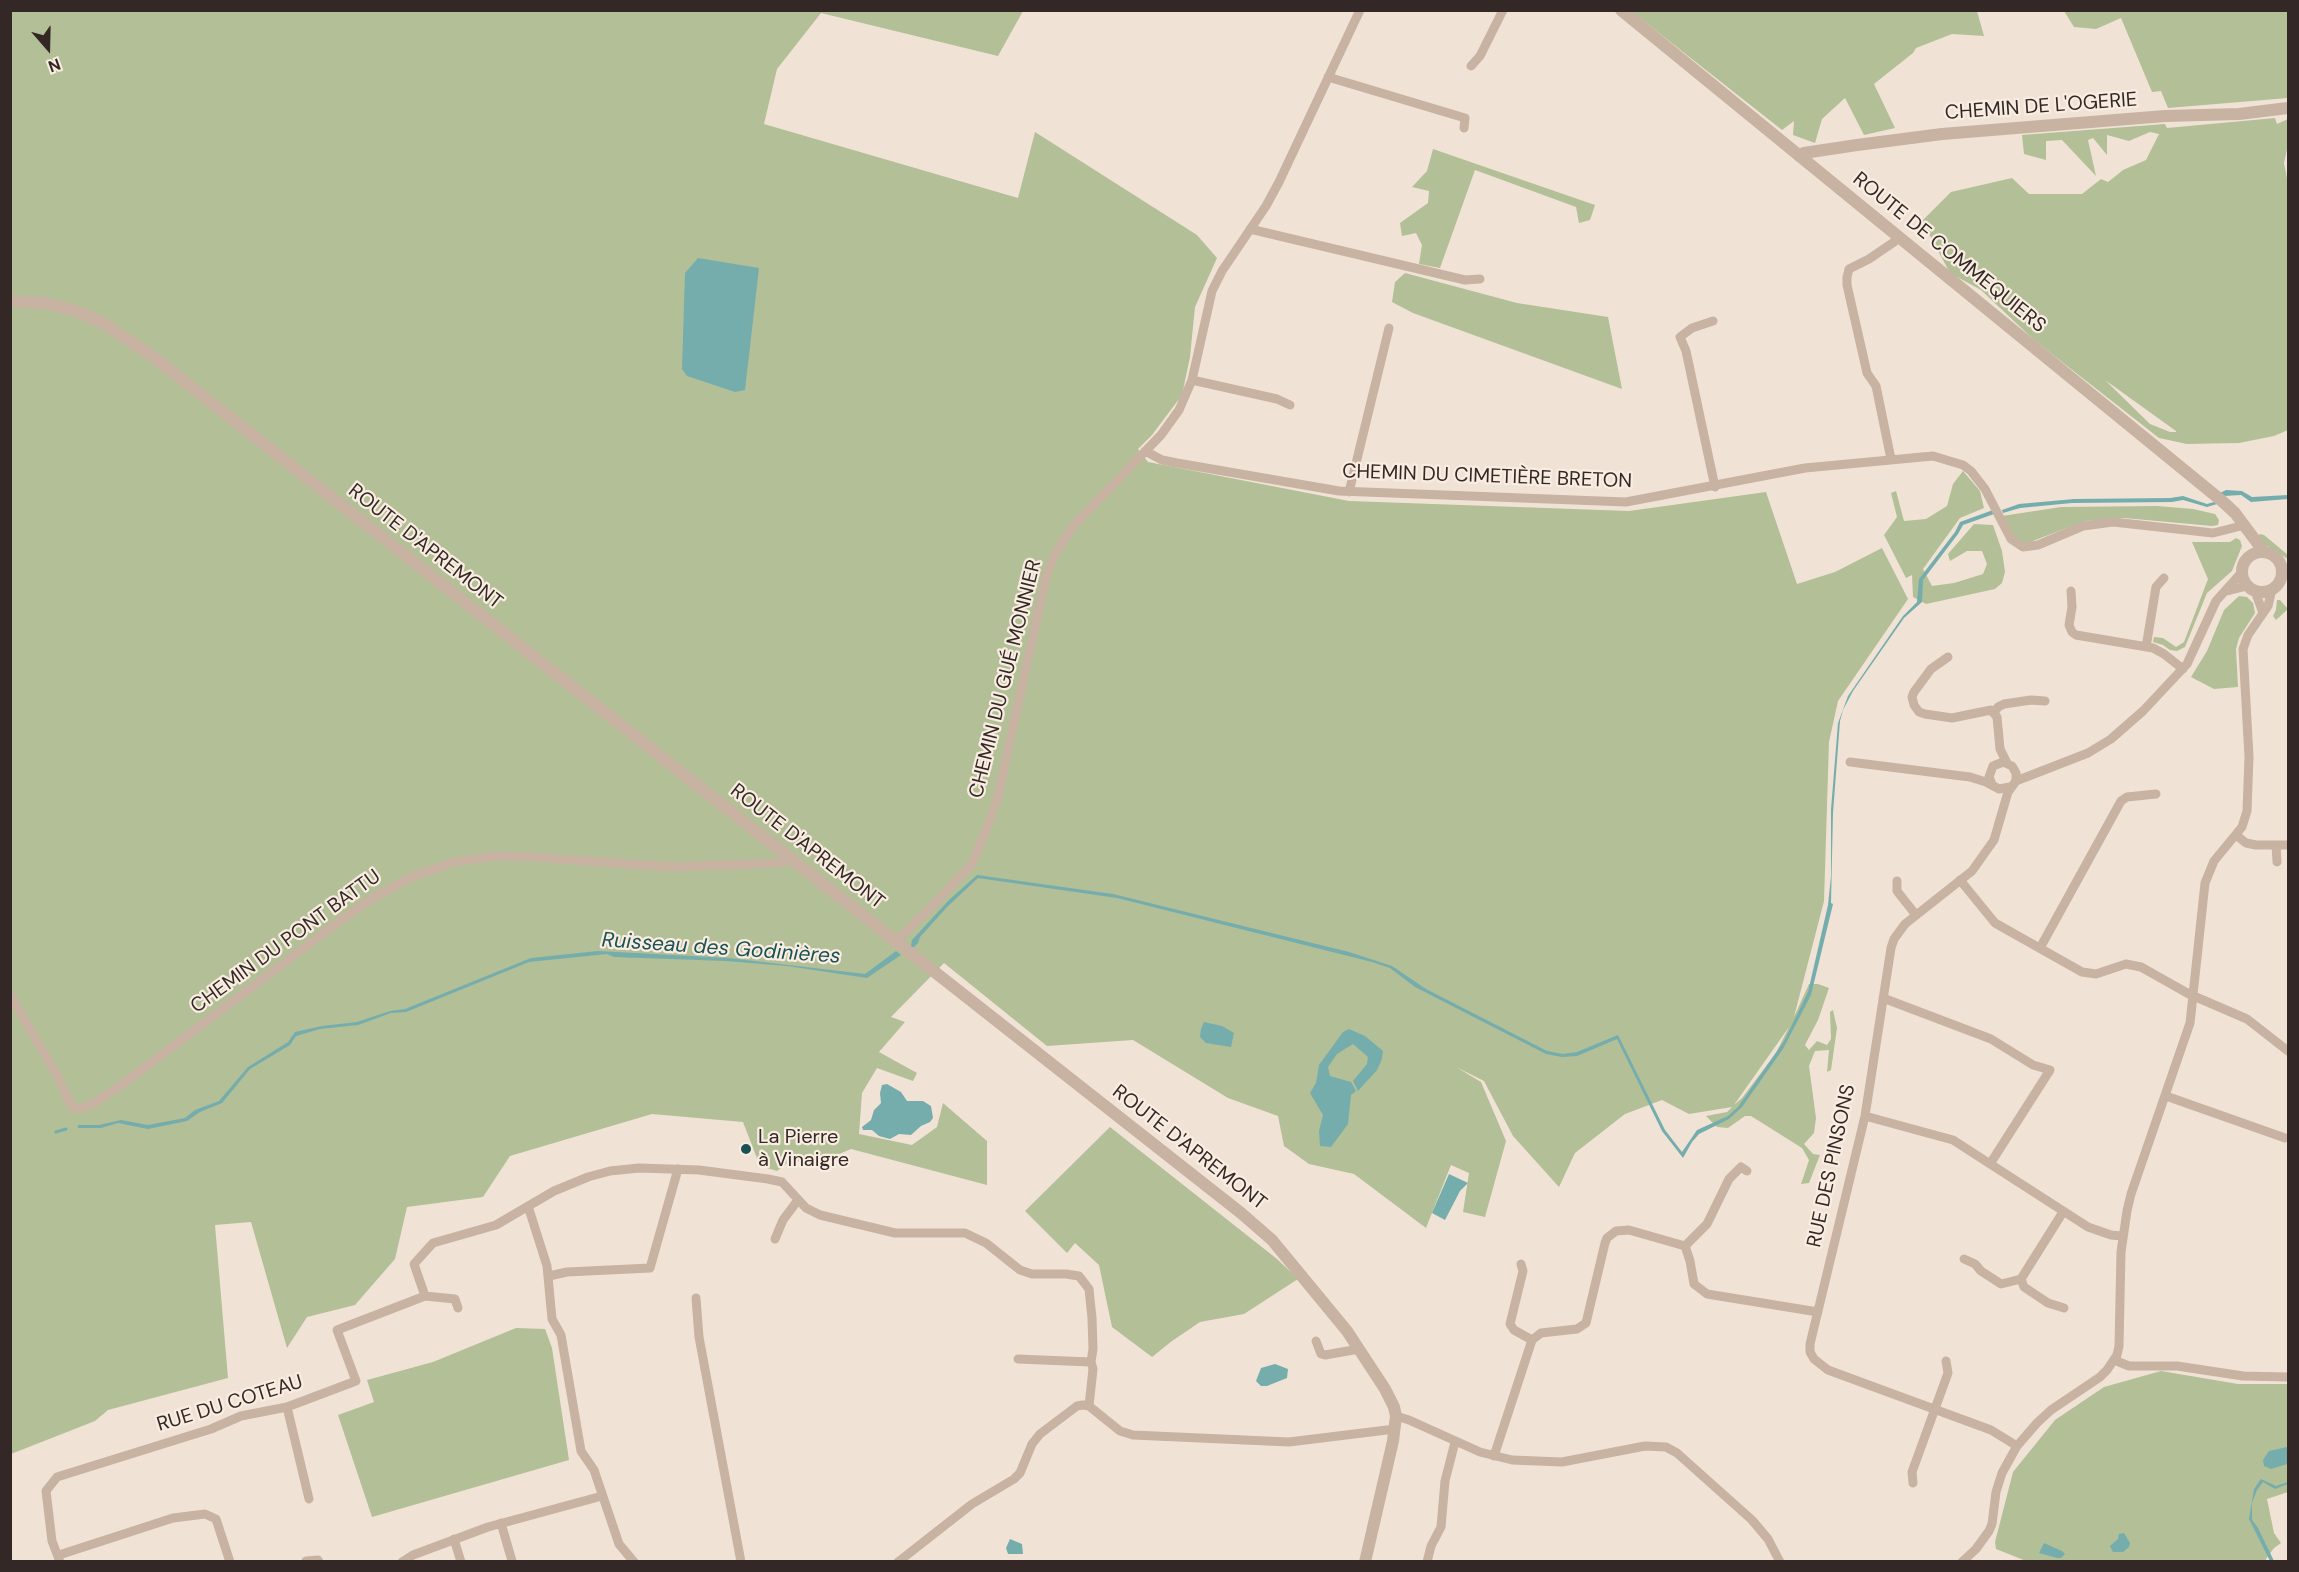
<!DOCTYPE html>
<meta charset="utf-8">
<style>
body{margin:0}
#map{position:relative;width:2299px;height:1572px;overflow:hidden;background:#f0e3d6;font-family:"DM Sans",sans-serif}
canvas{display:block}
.frame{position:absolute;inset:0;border:12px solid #332825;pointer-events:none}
.north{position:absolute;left:18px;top:18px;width:60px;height:60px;-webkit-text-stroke:4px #f9ede2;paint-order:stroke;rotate:160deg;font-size:16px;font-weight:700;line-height:24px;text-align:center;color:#332825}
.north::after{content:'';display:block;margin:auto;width:21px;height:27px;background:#332825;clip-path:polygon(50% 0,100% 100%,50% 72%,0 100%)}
</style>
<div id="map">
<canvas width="2299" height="1572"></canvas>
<div class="frame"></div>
<div class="north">N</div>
</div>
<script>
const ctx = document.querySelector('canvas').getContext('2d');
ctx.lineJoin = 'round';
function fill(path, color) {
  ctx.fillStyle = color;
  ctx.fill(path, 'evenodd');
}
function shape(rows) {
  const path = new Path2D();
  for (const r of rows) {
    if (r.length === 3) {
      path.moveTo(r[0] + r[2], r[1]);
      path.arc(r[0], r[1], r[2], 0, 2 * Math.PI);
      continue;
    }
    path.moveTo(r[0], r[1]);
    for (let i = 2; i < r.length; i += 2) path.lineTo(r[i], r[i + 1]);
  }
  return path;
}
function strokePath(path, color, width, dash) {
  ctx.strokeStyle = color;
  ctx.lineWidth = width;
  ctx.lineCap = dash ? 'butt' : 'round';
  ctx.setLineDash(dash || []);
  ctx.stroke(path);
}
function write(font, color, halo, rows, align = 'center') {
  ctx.font = font + ' "DM Sans",sans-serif';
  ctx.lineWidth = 4.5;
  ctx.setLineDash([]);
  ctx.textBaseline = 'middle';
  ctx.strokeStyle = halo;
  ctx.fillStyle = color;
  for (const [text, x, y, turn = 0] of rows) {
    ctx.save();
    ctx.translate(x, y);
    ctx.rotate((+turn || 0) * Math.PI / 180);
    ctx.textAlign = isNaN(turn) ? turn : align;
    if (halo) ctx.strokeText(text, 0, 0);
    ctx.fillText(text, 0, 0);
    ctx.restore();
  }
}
fill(shape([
 [11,11,1023,11,998,56,821,13,777,69,764,124,1018,198,1035,132,1197,235,1217,258,1195,307,1190,357,1182,395,1152,435,1138,449,1148,462,1349,501,1629,511,1766,492,1797,584,1835,572,1882,548,1908,599,1838,701,1829,742,1824,901,1794,1017,1809,984,1818,984,1829,988,1818,1020,1805,1045,1809,1050,1817,1041,1827,1045,1831,1039,1830,1012,1833,1010,1837,1028,1831,1070,1827,1072,1829,1050,1815,1051,1809,1066,1816,1118,1814,1133,1804,1144,1813,1154,1820,1155,1809,1183,1801,1184,1809,1160,1802,1148,1751,1116,1745,1116,1728,1128,1717,1127,1706,1116,1727,1112,1732,1107,1689,1114,1662,1100,1625,1114,1575,1153,1559,1187,1513,1136,1484,1081,1456,1067,1481,1082,1506,1141,1485,1217,1463,1212,1469,1173,1451,1165,1426,1228,1354,1174,1309,1164,1284,1146,1278,1116,1228,1098,1133,1040,1047,1046,944,963,891,1017,905,1022,879,1052,917,1073,913,1081,877,1068,862,1093,859,1134,912,1145,937,1127,943,1103,987,1141,987,1185,851,1149,820,1162,790,1161,777,1171,760,1166,743,1122,652,1114,510,1156,483,1197,407,1207,395,1259,355,1305,307,1317,287,1348,251,1222,215,1225,228,1378,108,1410,95,1421,11,1454],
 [1789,1027,1776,1053,1742,1098,1734,1105],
 [1631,11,1977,11,1984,36,1952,34,1916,48,1913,53,1874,84,1895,128,1864,135,1845,98,1822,119,1815,143,1793,135,1794,121,1782,130],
 [2064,11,2288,11,2288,98,2168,108,2161,91,2152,92,2121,18,2096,29,2074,27],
 [2275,118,2277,124,2288,119,2288,145,2284,163,2288,183,2288,430,2274,436,2239,443,2187,444,2159,438,2034,340,1981,290,1950,273,1922,221,1951,192,2012,178,2029,194,2082,194,2101,179,2108,182,2123,170,2146,160,2159,134,2150,132,2129,141,2107,135,2107,155,2093,138,2088,140,2096,176,2062,140,2046,141,2046,160,2024,154,2022,135,2165,124,2167,128],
 [2105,380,2176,431,2176,432,2170,432,2150,424],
 [1433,149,1595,205,1590,220,1579,223,1576,207,1475,170,1440,268,1419,264,1422,245,1416,233,1402,236,1400,223,1428,203,1429,191,1412,187,1427,171],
 [1405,273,1517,303,1608,317,1622,389,1413,313,1392,302,1395,282],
 [1963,471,1980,491,1984,508,1960,518,1923,569,1932,586,1954,583,1983,574,1987,564,1982,551,1967,551,1950,561,1948,554,1974,524,1993,525,2002,551,2005,572,2002,583,1995,589,1926,604,1913,597,1912,575,1906,578,1884,535,1897,517,1891,493,1896,491,1904,521,1926,519,1947,506,1953,484],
 [2157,506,2193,509,2215,514,2219,520,2218,525,2212,526,2124,518,2085,521,2025,544,2015,540,2002,516,2061,507],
 [2260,534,2264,535,2288,555,2288,559,2264,544,2258,536],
 [2236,538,2240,540,2242,546,2232,571,2207,593,2185,647,2177,651,2170,650,2163,645,2153,642,2154,637,2163,638,2176,647,2184,642,2208,579,2192,542,2230,542],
 [2239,596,2247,597,2253,603,2255,613,2239,638,2236,649,2238,687,2214,689,2191,677,2207,651,2224,610],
 [2277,600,2280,600,2288,609,2276,620,2273,616,2276,610],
 [1110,1127,1277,1259,1298,1279,1244,1314,1200,1322,1172,1341,1152,1357,1112,1327,1099,1265,1075,1243,1067,1253,1025,1211],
 [516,1328,545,1329,552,1348,569,1460,372,1517,338,1415,374,1402,367,1380,433,1362],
 [2161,1371,2238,1384,2288,1384,2288,1492,2267,1499,2274,1533,2281,1543,2274,1548,2266,1559,2266,1561,2026,1561,1996,1549,1995,1542,2013,1472,2055,1420,2104,1387]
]), '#b3bf96');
fill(shape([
 [698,258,759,268,745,390,735,392,687,376,682,369,685,273],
 [2226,490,2242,491,2252,497,2288,495,2288,499,2251,502,2241,495,2224,496,2220,493],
 [2183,496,2207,504,2214,502,2217,504,2207,507,2183,500,2172,502,2072,503,2020,508,2003,513,2002,510,2019,504,2074,499,2170,498],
 [1993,510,1994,514,1963,525,1958,534,1923,580,1922,602,1904,618,1853,691,1843,710,1840,721,1833,813,1831,903,1833,904,1811,995,1783,1049,1742,1107,1729,1119,1699,1134,1692,1142,1683,1158,1662,1131,1617,1039,1577,1056,1562,1057,1546,1054,1415,987,1390,968,1372,962,1117,898,978,878,947,907,920,937,918,943,913,948,911,946,912,940,949,900,977,875,1113,894,1349,952,1392,966,1426,989,1547,1051,1563,1054,1577,1052,1618,1035,1665,1130,1682,1152,1697,1130,1728,1116,1738,1107,1784,1041,1808,992,1828,905,1831,876,1831,809,1838,723,1848,696,1903,616,1917,602,1919,579,1955,532,1960,522],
 [598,951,729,958,865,974,896,951,901,955,867,978,787,966,726,961,614,957,607,954,529,962,406,1012,391,1013,358,1025,320,1029,296,1036,290,1045,250,1069,222,1103,200,1112,187,1121,148,1129,118,1123,101,1128,78,1128,78,1125,99,1125,121,1120,148,1125,185,1118,195,1110,219,1101,248,1067,288,1042,295,1032,322,1026,357,1022,390,1011,405,1009,531,958],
 [1204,1022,1222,1026,1234,1033,1231,1047,1206,1043,1200,1037,1201,1029],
 [1349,1029,1365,1036,1383,1051,1382,1059,1377,1070,1358,1091,1353,1081,1367,1064,1368,1057,1353,1044,1337,1054,1328,1067,1330,1076,1351,1082,1356,1091,1351,1095,1348,1124,1331,1147,1320,1146,1319,1131,1323,1115,1310,1093,1316,1083,1319,1065,1343,1032],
 [887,1084,901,1092,907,1101,923,1101,931,1106,933,1118,930,1122,921,1126,911,1135,899,1134,890,1139,879,1136,872,1130,863,1130,862,1127,871,1120,874,1110,881,1103,880,1093,882,1085],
 [1449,1174,1468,1183,1460,1191,1445,1220,1432,1213],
 [1275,1364,1288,1369,1287,1378,1267,1386,1261,1386,1256,1381,1261,1368],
 [2288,1444,2287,1464,2271,1469,2264,1466,2263,1460,2269,1451,2287,1447],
 [2261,1479,2276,1486,2288,1482,2288,1484,2275,1489,2263,1482,2257,1490,2252,1503,2252,1520,2258,1528,2274,1561,2270,1561,2249,1519,2254,1489],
 [2124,1533,2130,1543,2129,1547,2123,1552,2113,1552,2110,1546,2118,1539,2119,1534],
 [1010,1539,1022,1544,1023,1554,1008,1554,1006,1548],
 [2044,1543,2062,1551,2065,1554,2061,1558,2057,1558,2039,1553]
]), '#75adad');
strokePath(shape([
 [56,1132,66,1129]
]), '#75adad', 3);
strokePath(shape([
 [1471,66,1480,56,1503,10],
 [1328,77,1465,118,1464,128],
 [1250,229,1465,280,1480,279],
 [1713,321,1692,328,1680,337,1686,351,1715,487],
 [1192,380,1277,399,1290,405],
 [1145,451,1162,460,1177,463,1339,491,1626,502,1805,468,1933,456,1963,465,1971,471,1985,489,2011,539,2023,547,2038,545,2083,526,2113,522,2213,533,2245,525],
 [1891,459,1876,386,1867,373,1847,285,1847,277,1849,269,1869,259,1894,242,1897,236],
 [1349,492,1389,328],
 [2071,591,2072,607,2069,625,2072,632,2076,635,2153,648,2164,654,2183,669],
 [2227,591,2247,586],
 [2255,591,2263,613],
 [2146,647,2156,587,2164,578],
 [1948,657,1931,669,1914,692,1912,697,1914,705,1919,712,1925,714,1952,718,1991,710,1997,717,2000,749,2007,763],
 [1994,713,1998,707,2004,704,2031,700,2045,701],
 [1850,762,1970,777,1986,782,1999,789,2010,787],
 [2016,781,2088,753,2111,739,2143,711,2187,664,2216,601,2242,572],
 [1992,784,1989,777,1993,766,2003,762,2012,766,2016,773,2016,781,2008,792,1994,840,1972,871,1905,924,1894,939,1891,948,1865,1116,1810,1344,1810,1352,1814,1359,1828,1370,1991,1430,2017,1446],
 [2236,835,2246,843,2256,845,2288,845],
 [2276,845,2277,862],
 [1960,880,1995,923,2082,972,2096,974,2126,964,2141,967,2189,994,2247,1019,2288,1051],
 [1897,881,1897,891,1916,915],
 [895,942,933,905,971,865,982,840,997,800,1046,577,1054,556,1073,526,1161,435,1179,410,1192,380,1212,291,1222,271,1266,206,1279,182,1360,10],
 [2040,948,2121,801,2127,797,2156,794],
 [10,995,57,1075,68,1100,74,1108,82,1108,91,1105,124,1083,341,920,373,898,411,877,454,862,497,856,533,857,671,867,774,863,785,862,789,858],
 [1883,998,1991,1039,2033,1065,2050,1070,1990,1164],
 [2166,1096,2285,1138],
 [1865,1116,1953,1140,2088,1227,2111,1235,2122,1236],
 [528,1206,547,1266,552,1319,561,1335,581,1451,594,1470,619,1544,634,1562],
 [775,1239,783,1220,798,1200],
 [1685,1246,1707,1224,1729,1179,1741,1167,1747,1171],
 [1964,1259,1975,1264,1981,1271,2001,1284,2021,1279,2063,1212],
 [1521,1264,1523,1271,1510,1324,1514,1330,1532,1340],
 [549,1276,567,1272,650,1268,678,1169],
 [2021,1279,2024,1287,2048,1303,2064,1308],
 [425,1296,455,1299,458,1308],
 [696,1298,699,1337,741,1562],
 [1316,1341,1321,1354,1325,1355,1359,1349],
 [1018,1359,1091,1362],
 [2114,1360,2129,1366,2177,1366,2243,1376,2288,1377],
 [287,1407,309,1499],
 [1396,1416,1409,1420,1480,1452,1512,1460,1562,1462,1645,1446,1666,1447,1677,1453,1752,1520,1768,1539,1780,1562],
 [1494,1456,1532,1340,1541,1333,1577,1329,1586,1323,1605,1243,1607,1238,1616,1231,1629,1230,1685,1246,1690,1261,1694,1284,1707,1294,1818,1312],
 [1913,1483,1912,1472,1948,1373,1946,1361],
 [501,1523,512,1561],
 [454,1539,461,1562],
 [59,1555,173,1518,205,1514,216,1519,230,1562],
 [306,1561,318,1560,319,1562],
 [60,1562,52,1541,46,1491,57,1477,211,1429,241,1416,287,1407,356,1381,337,1330,425,1296,414,1264,433,1243,496,1225,554,1191,588,1177,610,1171,639,1168,699,1170,768,1179,782,1182,806,1208,820,1215,895,1233,965,1233,986,1243,1020,1270,1032,1274,1066,1274,1079,1276,1089,1289,1092,1318,1093,1349,1091,1362,1093,1369,1089,1406],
 [402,1562,413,1555,488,1527,602,1496],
 [898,1562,972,1504,1014,1479,1020,1473,1032,1444,1040,1434,1077,1406,1083,1405,1089,1406,1120,1431,1133,1435,1289,1442,1395,1429],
 [1427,1562,1431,1546,1441,1527,1445,1481,1455,1442],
 [1962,1562,1976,1549,1989,1531,1992,1524,1996,1492,2002,1473,2017,1446,2037,1423,2051,1410,2100,1377,2107,1370,2117,1355,2119,1346,2121,1252,2127,1211,2131,1194,2190,1023,2205,883,2214,861,2242,827,2247,811,2249,757,2243,649,2248,635,2268,606,2272,589]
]), '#c8b2a2', 9);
strokePath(shape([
 [1621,10,2222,501,2235,513,2264,552],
 [1799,156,1804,153,1857,145,1942,134,2165,116,2239,114,2288,108],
 [10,301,45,303,76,311,103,323,152,356,1241,1213,1272,1240,1347,1331,1385,1389,1394,1407,1396,1416,1393,1441,1365,1562],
 [2262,572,20]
]), '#c8b2a2', 12);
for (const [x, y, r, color] of [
 [746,1149,6,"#1a5254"]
]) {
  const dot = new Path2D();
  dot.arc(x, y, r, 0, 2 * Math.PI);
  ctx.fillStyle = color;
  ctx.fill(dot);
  strokePath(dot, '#f9ede2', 2);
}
write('20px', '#332825', '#f9ede2', [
 ["CHEMIN DE L'OGERIE",2041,107,-4],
 ["ROUTE DE COMMEQUIERS",1949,253,39],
 ["CHEMIN DU CIMETIÈRE BRETON",1487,477,2],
 ["ROUTE D'APREMONT",425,547,38],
 ["CHEMIN DU GUÉ MONNIER",1006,679,-76],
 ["ROUTE D'APREMONT",807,847,38],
 ["CHEMIN DU PONT BATTU",286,942,-36],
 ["ROUTE D'APREMONT",1189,1148,38],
 ["RUE DES PINSONS",1832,1166,-78],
 ["RUE DU COTEAU",230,1404,-17]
]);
write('20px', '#332825', '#f9ede2', [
 ["La Pierre",758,1138],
 ["à Vinaigre",758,1161]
], 'left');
write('italic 21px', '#1a5254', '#f9ede2', [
 ["Ruisseau des Godinières",721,949,4]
]);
</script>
